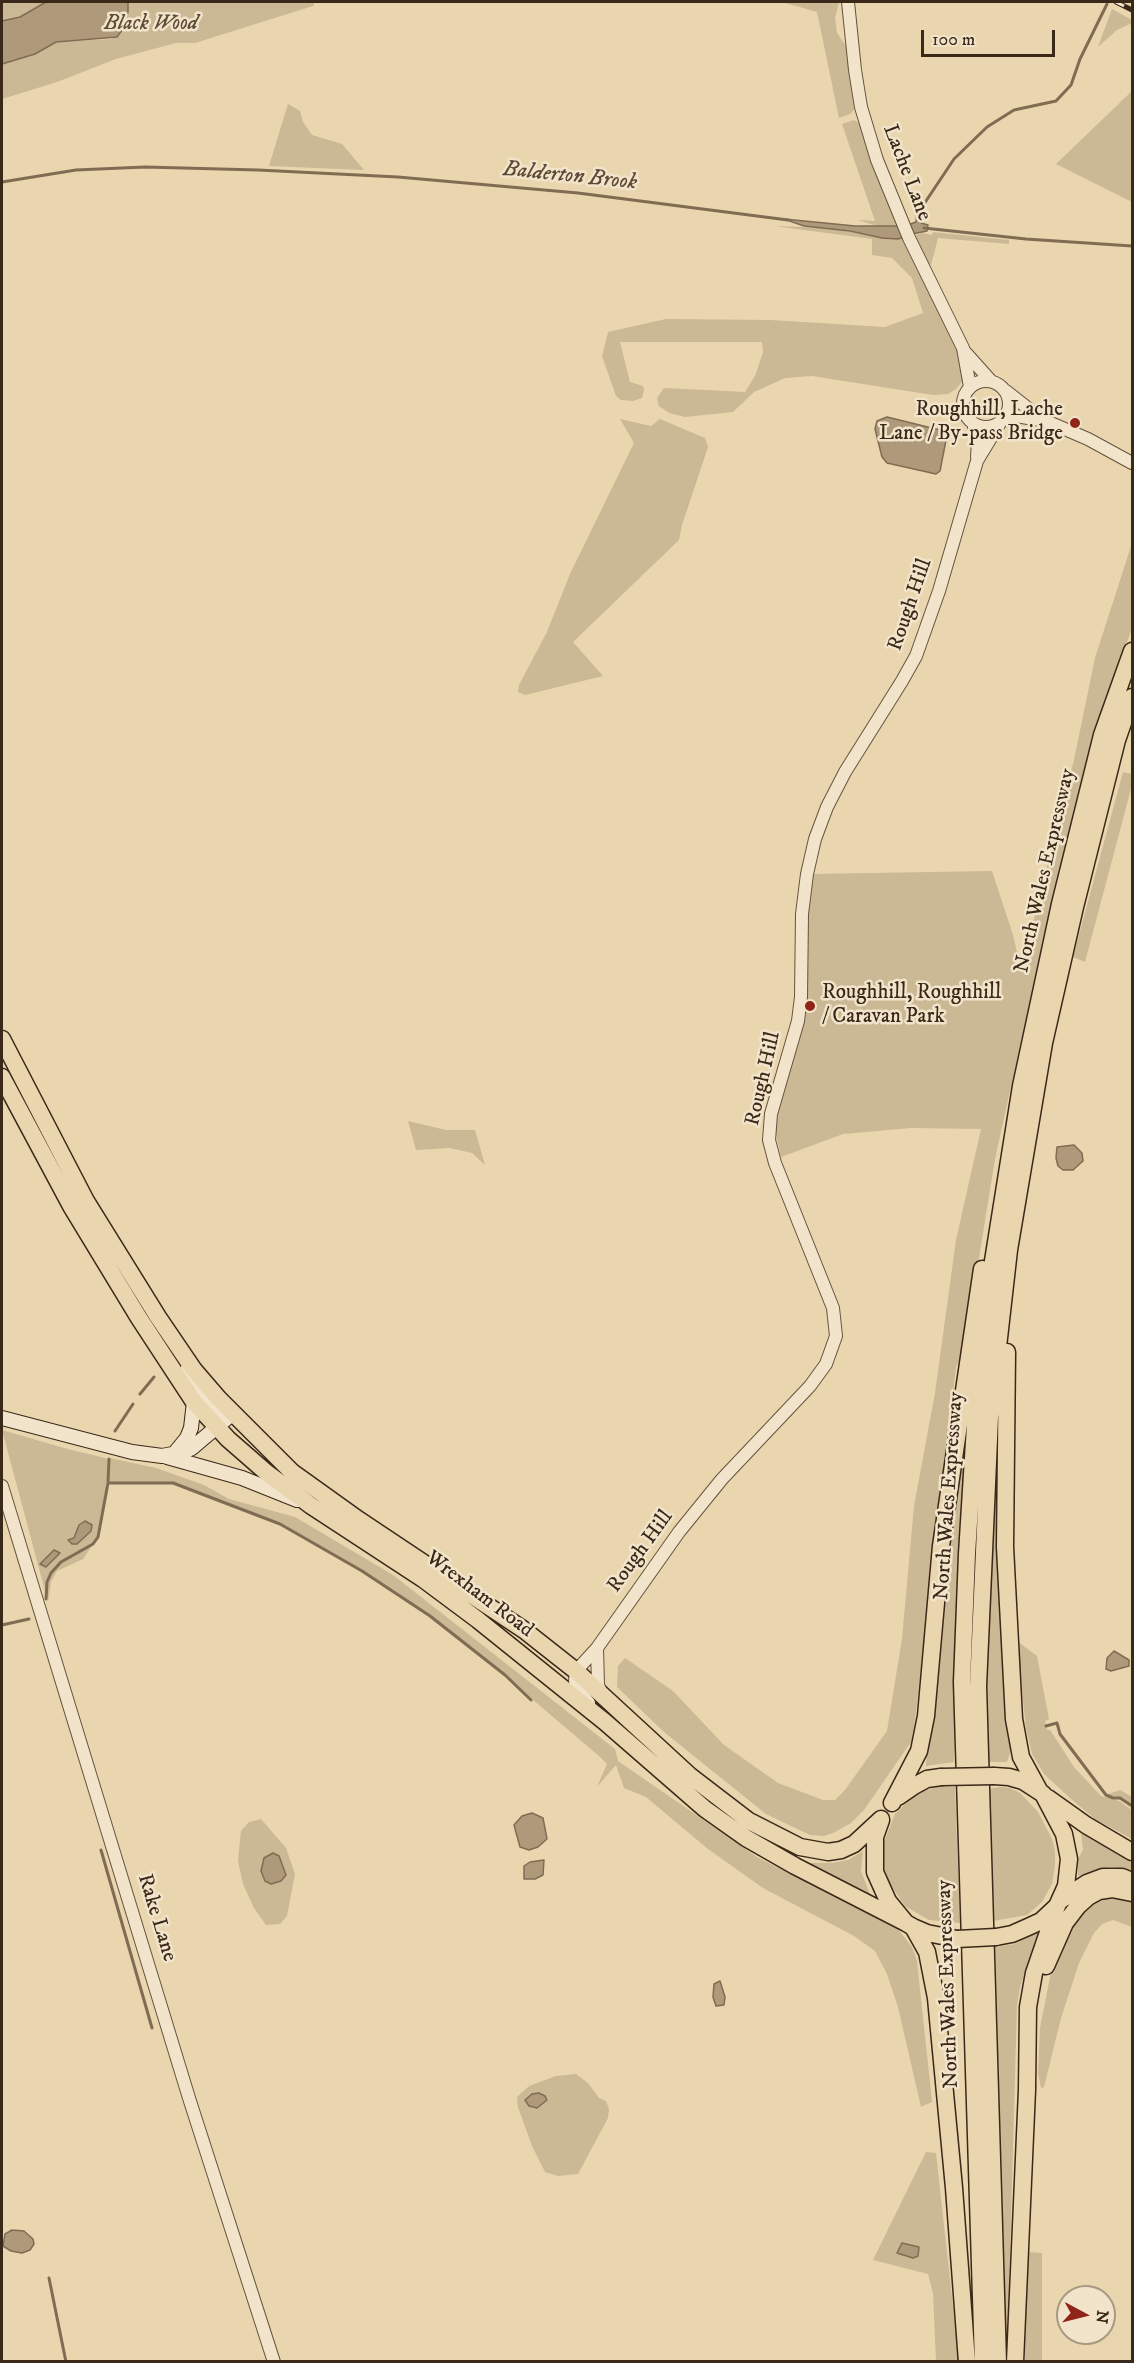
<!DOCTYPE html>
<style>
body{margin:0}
#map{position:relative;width:1134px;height:2363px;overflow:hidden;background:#e9d5ae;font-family:"IM FELL DW Pica",serif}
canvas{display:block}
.frame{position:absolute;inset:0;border:3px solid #3a2818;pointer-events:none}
.north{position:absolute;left:1056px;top:2285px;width:60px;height:60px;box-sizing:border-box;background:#f1e4ca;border:2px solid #a89983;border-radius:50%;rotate:97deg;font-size:16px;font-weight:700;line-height:24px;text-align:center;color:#3a2818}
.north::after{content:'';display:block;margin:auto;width:21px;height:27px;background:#8f2418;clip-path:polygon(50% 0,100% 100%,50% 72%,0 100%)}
.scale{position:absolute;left:921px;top:30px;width:134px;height:27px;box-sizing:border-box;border:3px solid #3a2818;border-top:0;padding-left:8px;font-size:18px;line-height:21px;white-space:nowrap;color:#3a2818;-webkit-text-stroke:4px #f1e4ca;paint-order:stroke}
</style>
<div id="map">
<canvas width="1134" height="2363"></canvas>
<div class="frame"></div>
<div class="north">N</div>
<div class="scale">100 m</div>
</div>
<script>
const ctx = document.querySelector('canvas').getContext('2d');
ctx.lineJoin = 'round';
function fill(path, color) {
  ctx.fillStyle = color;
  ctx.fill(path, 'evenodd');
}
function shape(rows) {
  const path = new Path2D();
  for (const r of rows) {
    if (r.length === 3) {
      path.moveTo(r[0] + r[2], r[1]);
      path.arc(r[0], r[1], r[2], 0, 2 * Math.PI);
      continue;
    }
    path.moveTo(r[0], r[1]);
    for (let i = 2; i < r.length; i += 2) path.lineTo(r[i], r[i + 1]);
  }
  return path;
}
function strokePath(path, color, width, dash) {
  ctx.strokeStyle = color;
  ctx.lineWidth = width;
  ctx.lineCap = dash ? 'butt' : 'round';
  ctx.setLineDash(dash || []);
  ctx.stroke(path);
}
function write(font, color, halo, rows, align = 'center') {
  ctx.font = font + ' "IM FELL DW Pica",serif';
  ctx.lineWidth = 5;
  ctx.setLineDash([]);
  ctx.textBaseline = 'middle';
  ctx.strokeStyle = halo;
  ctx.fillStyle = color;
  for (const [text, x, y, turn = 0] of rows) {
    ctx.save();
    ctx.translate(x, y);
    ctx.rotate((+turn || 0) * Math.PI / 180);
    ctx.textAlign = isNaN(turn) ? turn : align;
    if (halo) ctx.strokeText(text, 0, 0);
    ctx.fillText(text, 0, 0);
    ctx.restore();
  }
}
fill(shape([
 [2,2,46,2,20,17,2,21],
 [128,2,313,2,314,4,313,6,195,43,176,43,116,59,57,82,2,99,2,64,35,54,56,42,112,39,128,12],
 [782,2,839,2,835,18,837,33,848,49,855,106,854,110,850,114,839,118,817,12],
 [1112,9,1132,20,1132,23,1117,30,1098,47],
 [1132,91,1132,202,1056,164],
 [288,104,300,111,303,122,312,135,342,144,364,170,269,166],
 [854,120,860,124,899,225,877,226,858,220,875,221,842,124],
 [774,226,829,228,882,238,904,237,957,347,964,379,956,389,948,394,933,395,812,376,785,378,754,392,733,412,685,417,669,413,659,406,657,398,664,388,745,392,755,376,763,352,762,342,620,342,630,382,643,386,644,390,642,398,633,401,621,400,616,396,602,356,608,332,666,319,770,320,885,327,923,313,912,278,892,258,872,255,872,239],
 [933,232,1009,240,1009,244,938,238,931,265,924,260,913,236,922,233,932,235],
 [620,419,651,426,660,419,705,438,708,447,682,525,679,540,573,642,603,676,525,695,518,692,519,685,547,632,570,574,634,443],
 [1132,543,1132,628,1115,676,1048,918,995,1159,964,1350,956,1367,915,1720,911,1742,864,1810,851,1823,833,1833,824,1836,810,1835,766,1814,664,1732,617,1687,618,1666,625,1658,673,1691,724,1745,778,1783,823,1800,835,1800,845,1790,887,1731,902,1639,914,1506,935,1393,956,1240,981,1129,911,1128,843,1134,781,1157,775,1129,778,1104,789,1070,812,874,992,871,1013,935,1021,970,1074,760,1095,658],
 [1123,772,1132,774,1132,785,1085,962,1073,957],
 [408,1121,446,1130,475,1130,485,1165,472,1153,450,1148,416,1150],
 [971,1370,958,1568,954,1762,926,1766,927,1741,951,1505],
 [999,1403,1000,1617,1005,1703,1011,1750,1007,1762,988,1762,986,1654],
 [2,1430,64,1448,109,1459,108,1483,98,1537,83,1559,57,1571,51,1582,48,1602],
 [110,1458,156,1468,204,1485,229,1499,295,1517,393,1575,615,1749,618,1761,757,1857,897,1928,912,1947,917,1961,932,2102,921,2107,898,2007,887,1974,875,1951,854,1936,763,1888,708,1849,646,1797,624,1788,616,1765,597,1787,607,1764,599,1756,472,1648,430,1616,362,1571,280,1524,173,1483,109,1484],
 [1017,1641,1037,1656,1049,1719,1045,1721,1047,1730,1050,1730,1074,1767,1101,1796,1119,1801,1132,1810,1132,1839,1095,1819,1070,1798,1044,1774,1032,1754,1026,1728],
 [940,1786,955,1787,960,1923,929,1920,905,1906,888,1881,882,1860,884,1842,895,1814,908,1801,924,1791],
 [1000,1787,1010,1788,1020,1793,1038,1812,1052,1839,1055,1851,1055,1866,1052,1884,1042,1902,1027,1915,993,1921,989,1789],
 [1120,1790,1132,1797,1132,1806,1120,1798,1106,1795],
 [261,1819,286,1848,295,1874,287,1916,280,1924,266,1925,254,1908,243,1884,238,1861,241,1831,249,1822],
 [1081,1833,1132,1863,1132,1870,1111,1867,1095,1870,1078,1876,1078,1859,1083,1850],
 [774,1848,811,1863,832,1863,848,1860,863,1851,861,1871,871,1897],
 [1104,1895,1132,1900,1132,1927,1113,1920,1102,1924,1094,1933,1079,1963,1061,2018,1044,2087,1041,2088,1038,2073,1040,2028,1052,1967,1061,1942,1082,1909],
 [1039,1932,1020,1987,1017,2005,1007,2360,995,1947,1015,1944],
 [576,2074,588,2083,599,2098,606,2101,609,2109,608,2118,578,2174,558,2176,545,2172,532,2146,518,2107,517,2097,529,2086,556,2076],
 [926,2152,936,2153,959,2361,936,2361,933,2293,928,2274,873,2260],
 [1026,2252,1042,2253,1042,2361,1025,2362]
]), '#cbb894');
const water = shape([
 [46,2,128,2,128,12,122,30,117,37,56,42,35,54,2,64,2,21,20,17,46,2],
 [925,202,919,216,921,223,928,225,927,231,912,234,908,225,916,222,917,211,925,202],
 [784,219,855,226,899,226,904,237,898,239,882,238,850,231,804,226,784,219],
 [887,417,944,431,947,435,940,471,936,474,887,463,882,457,875,429,877,421,887,417],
 [1074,1145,1082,1153,1083,1161,1073,1170,1063,1170,1058,1166,1056,1158,1057,1147,1074,1145],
 [85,1521,92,1525,91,1531,77,1544,72,1544,68,1540,74,1538,79,1525,85,1521],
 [54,1550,60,1553,46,1567,40,1564,54,1550],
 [1114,1651,1129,1660,1129,1666,1111,1671,1106,1669,1107,1658,1114,1651],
 [532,1813,543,1818,547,1839,538,1847,529,1850,520,1847,514,1825,522,1816,532,1813],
 [273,1853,279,1856,286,1875,281,1881,271,1884,265,1881,261,1871,264,1858,273,1853],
 [544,1860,543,1875,535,1879,524,1879,524,1866,530,1862,544,1860],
 [720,1981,725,1997,724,2005,716,2006,713,1997,714,1984,720,1981],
 [539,2093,545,2096,547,2100,537,2108,529,2106,525,2100,532,2094,539,2093],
 [12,2230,24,2231,33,2239,34,2244,30,2250,22,2253,11,2251,3,2246,5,2234,12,2230],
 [902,2243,919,2247,918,2256,913,2258,897,2253,902,2243]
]);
fill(water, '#ae9a7b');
strokePath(water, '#806c53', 1.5);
strokePath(shape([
 [2,182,76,170,145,167,258,170,398,177,578,193,788,220],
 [924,204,954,159,987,127,1014,110,1056,101,1071,85,1080,59,1107,4],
 [924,228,1026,239,1132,246],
 [140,1394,154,1377],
 [115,1431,133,1404],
 [108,1483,173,1483,280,1524,362,1571,430,1616,505,1675,531,1700],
 [46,1599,47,1582,51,1573,61,1562,93,1544,98,1537,108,1483,109,1459],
 [2,1625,29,1619],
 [1046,1726,1057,1723,1060,1734,1106,1795,1113,1798,1120,1798,1132,1806],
 [101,1850,152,2028],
 [49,2278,66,2362]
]), '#806c53', 3);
const tertiary = shape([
 [848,2,855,70,861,107,877,160,909,238,963,348,970,387],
 [965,352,991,381],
 [986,404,23],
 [1006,391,1039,417],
 [1005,418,1016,416,1046,421,1088,439,1132,463],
 [973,423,978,441,977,457],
 [2,1486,189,2098,274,2362],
 [597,1648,598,1685,602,1694],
 [589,1703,578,1689,575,1681,576,1671,597,1648,679,1532,722,1479,810,1386,826,1364,836,1336,833,1308,775,1163,769,1140,771,1114,798,1021,801,997,802,914,807,874,815,839,827,807,845,772,902,681,916,656,939,591,977,461,1000,423]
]);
const secondary = shape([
 [188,1368,196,1386,223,1421],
 [2,1418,132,1452,162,1456,183,1452,192,1448,232,1414],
 [174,1454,187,1438,191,1428,194,1402],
 [167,1457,242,1478,297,1500]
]);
const trunk = shape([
 [2,1039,86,1201,158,1317,194,1370,219,1399,292,1472,359,1520,524,1630,576,1671,689,1775,749,1821,800,1847,828,1852,841,1850,854,1844,881,1819],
 [2,1077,71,1206,139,1318,194,1402,228,1439,267,1473,310,1505,423,1579,478,1620,605,1722,705,1809,746,1838,795,1866,906,1923],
 [1007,1352,1005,1547,1014,1719,1021,1757,1039,1790],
 [994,1776,1009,1777,1023,1781,1043,1794,1064,1834,1069,1859,1066,1886,1057,1906,1041,1921,1028,1927,1012,1934,996,1937],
 [898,1797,914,1786,927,1779,941,1777],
 [1048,1798,1086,1825,1132,1852],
 [892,1803,919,1751,926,1716,941,1546,982,1269],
 [881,1820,875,1837,875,1872,888,1901,906,1923,913,1927,927,1933,957,1939],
 [1061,1900,1087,1883,1103,1877,1122,1877,1132,1881],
 [913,1927,927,1952,936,1998,954,2188,967,2362],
 [1046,1966,1065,1923,1078,1906,1088,1897,1099,1891,1112,1889,1132,1893],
 [983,2362,962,1682,967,1554,976,1410,993,1261,1021,1086,1060,904,1102,735,1132,651],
 [998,2362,978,1686,990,1417,1009,1250,1044,1043,1075,907,1117,740,1132,697],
 [1015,2362,1027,2090,1028,2007,1034,1973,1057,1906]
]);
strokePath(tertiary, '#66533e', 14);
strokePath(secondary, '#3a2818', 16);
strokePath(trunk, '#3a2818', 19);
strokePath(tertiary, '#f1e4ca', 12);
strokePath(secondary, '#f1e4ca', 14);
strokePath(trunk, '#e9d5ae', 16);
const rail = shape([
 [1116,2,1132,10]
]);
strokePath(rail, '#3a2818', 5);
strokePath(rail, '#f1e4ca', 3, [9]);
const trunkBridge = shape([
 [941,1777,994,1776],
 [957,1939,996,1937]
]);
strokePath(trunkBridge, '#3a2818', 19, []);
strokePath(trunkBridge, '#e9d5ae', 16);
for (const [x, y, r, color] of [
 [1075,423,6,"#8f2418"],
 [810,1006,6,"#8f2418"]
]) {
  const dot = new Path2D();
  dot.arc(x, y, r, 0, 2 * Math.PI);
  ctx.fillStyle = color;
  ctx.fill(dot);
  strokePath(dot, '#f1e4ca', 2);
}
write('italic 21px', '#5e4c37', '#f1e4ca', [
 ["Black Wood",151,25]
]);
write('21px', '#3a2818', '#f1e4ca', [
 ["Lache Lane",906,173,69],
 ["Rough Hill",911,605,-71],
 ["North Wales Expressway",1046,871,-77],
 ["Rough Hill",764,1079,-77],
 ["North Wales Expressway",950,1496,-86],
 ["Rough Hill",641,1552,-54],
 ["Wrexham Road",479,1595,37],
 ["Rake Lane",156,1918,73],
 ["North Wales Expressway",949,1984,-92]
]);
write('21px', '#3a2818', '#f1e4ca', [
 ["Roughhill, Lache",1063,411],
 ["Lane / By-pass Bridge",1063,435],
 ["Roughhill, Roughhill",822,994,"left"],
 ["/ Caravan Park",822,1018,"left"]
], 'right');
write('italic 22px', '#5d4a36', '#f1e4ca', [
 ["Balderton Brook",570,177,6]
]);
</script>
